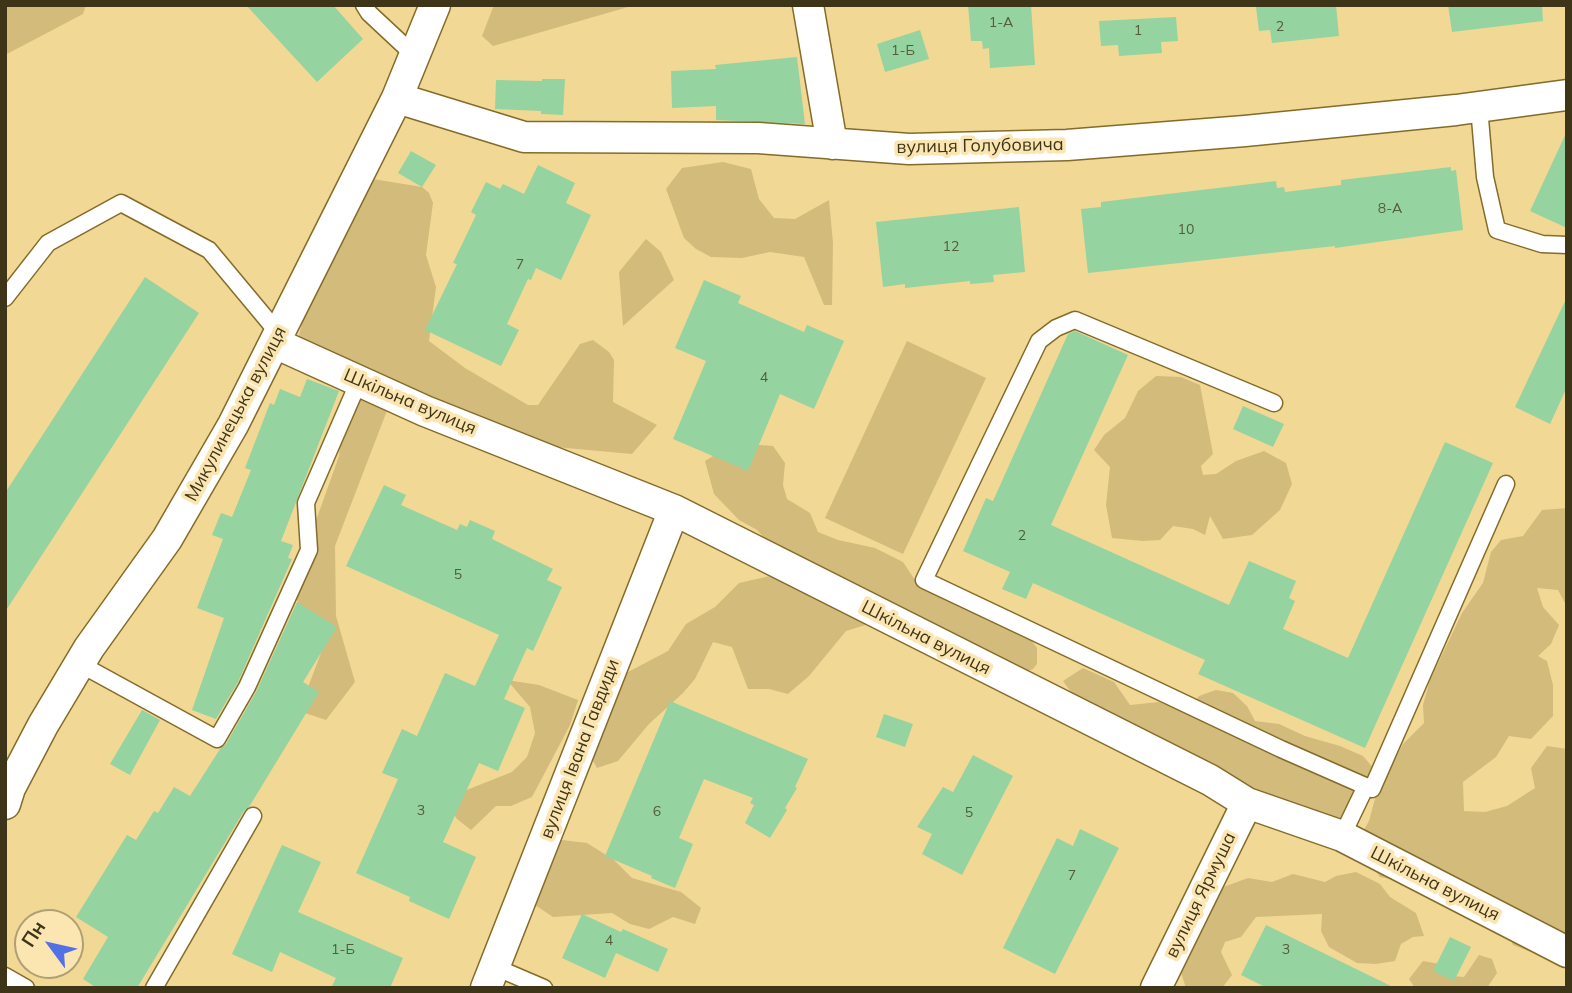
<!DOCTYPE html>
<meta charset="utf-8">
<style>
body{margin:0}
#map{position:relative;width:1572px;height:993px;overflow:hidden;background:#f2d895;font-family:Mulish,sans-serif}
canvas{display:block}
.frame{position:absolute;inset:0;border:7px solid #3e3418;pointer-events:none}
.north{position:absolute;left:14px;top:909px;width:70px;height:70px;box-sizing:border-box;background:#fbe6b1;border:2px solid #af9f74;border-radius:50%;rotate:303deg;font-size:19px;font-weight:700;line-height:28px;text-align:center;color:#3e3418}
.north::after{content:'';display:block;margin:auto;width:24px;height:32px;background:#5371e6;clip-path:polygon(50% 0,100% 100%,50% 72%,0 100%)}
</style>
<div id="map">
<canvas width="1572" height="993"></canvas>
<div class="frame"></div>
<div class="north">Пн</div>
</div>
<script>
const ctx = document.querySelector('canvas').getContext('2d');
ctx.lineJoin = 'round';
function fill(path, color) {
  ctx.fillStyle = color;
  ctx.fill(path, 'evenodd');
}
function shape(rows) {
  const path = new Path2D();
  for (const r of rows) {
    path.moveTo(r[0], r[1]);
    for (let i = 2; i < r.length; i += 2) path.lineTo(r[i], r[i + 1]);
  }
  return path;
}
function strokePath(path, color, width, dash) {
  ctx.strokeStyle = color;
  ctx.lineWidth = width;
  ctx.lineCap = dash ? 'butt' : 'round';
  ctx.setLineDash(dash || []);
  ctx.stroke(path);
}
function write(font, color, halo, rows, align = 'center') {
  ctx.font = font + ' Mulish,sans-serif';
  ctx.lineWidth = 7;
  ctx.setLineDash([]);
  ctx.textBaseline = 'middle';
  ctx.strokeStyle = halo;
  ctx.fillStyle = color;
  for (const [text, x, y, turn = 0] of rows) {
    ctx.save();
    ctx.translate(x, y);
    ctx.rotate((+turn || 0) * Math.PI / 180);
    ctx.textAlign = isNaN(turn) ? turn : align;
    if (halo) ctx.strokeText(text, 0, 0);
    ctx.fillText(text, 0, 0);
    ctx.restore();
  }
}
fill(shape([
 [5,5,86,5,83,14,5,55],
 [494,5,635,5,493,46,482,36],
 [723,162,751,169,759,199,774,218,795,219,829,200,833,243,832,305,824,305,804,257,770,252,742,258,711,257,696,249,684,238,666,189,682,168],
 [373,179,422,187,429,193,433,203,426,255,436,287,429,341,465,368,528,405,538,405,580,344,593,340,609,352,614,360,613,402,657,425,632,454,522,444,297,344,307,302],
 [646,239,661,252,674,280,623,326,619,272],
 [907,341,986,378,903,554,825,518],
 [1156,376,1181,377,1200,385,1213,454,1201,466,1203,475,1216,474,1236,461,1264,451,1286,463,1292,484,1280,510,1252,535,1223,539,1210,516,1205,535,1193,529,1173,526,1160,540,1143,541,1112,538,1106,505,1110,467,1094,450,1104,435,1125,418,1138,391],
 [370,386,388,408,335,546,336,616,355,682,326,720,299,711,321,653,321,638,298,603,294,587,296,577,339,456,342,422],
 [734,443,773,446,785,463,783,485,787,499,810,513,818,532,838,540,875,548,903,562,921,589,936,591,1031,640,1037,648,1037,664,1033,669,1018,675,875,622,846,631,809,676,788,694,769,689,748,689,732,647,713,642,695,679,683,693,649,724,618,761,597,768,587,750,615,682,630,671,668,651,686,624,715,607,739,583,779,574,772,546,757,530,739,520,714,494,705,461],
 [1567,508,1567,607,1558,590,1537,588,1543,607,1559,625,1551,644,1538,656,1547,661,1553,685,1553,716,1531,739,1509,736,1496,757,1463,782,1464,811,1485,812,1507,806,1535,788,1531,768,1547,746,1567,749,1567,959,1559,954,1531,952,1513,945,1507,930,1407,882,1380,877,1370,864,1361,835,1369,821,1376,795,1403,744,1424,723,1423,705,1430,680,1462,613,1483,583,1491,552,1501,540,1523,536,1542,510],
 [1083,668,1114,682,1130,705,1159,702,1186,713,1199,696,1216,690,1233,693,1247,706,1255,721,1279,724,1305,736,1340,746,1363,756,1375,770,1358,816,1306,836,1125,725,1104,709,1081,706,1063,681],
 [507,680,539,685,578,700,570,725,532,797,511,806,496,806,471,830,457,819,446,802,464,791,512,772,527,757,535,733,530,707],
 [562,840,587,843,614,860,632,878,681,892,701,908,695,924,673,917,649,929,630,924,612,913,553,917,532,903,540,847],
 [1356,872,1380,884,1390,897,1416,913,1424,936,1413,937,1401,944,1395,961,1376,964,1357,963,1329,947,1321,931,1322,914,1256,917,1241,937,1225,942,1221,952,1232,975,1222,988,1186,988,1179,967,1218,889,1248,878,1272,882,1293,874,1325,882,1336,876],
 [1479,955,1492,959,1497,973,1487,988,1415,988,1409,979,1423,961,1445,965,1452,976,1464,977]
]), '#d3bb7c');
fill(shape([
 [246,5,333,5,363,39,317,82],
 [968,5,1031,5,1035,65,990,68,989,48,983,49,982,41,971,41],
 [1279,5,1336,5,1339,36,1272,43,1270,30,1259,31,1256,7],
 [1448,5,1542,5,1543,21,1452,32],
 [1176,17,1178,41,1161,42,1162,53,1119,56,1118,45,1101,46,1099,21],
 [920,30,929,59,885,72,877,44],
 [797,57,805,124,716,120,716,106,672,108,671,71,716,69,715,65],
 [542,79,565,79,563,115,541,114,541,111,495,109,496,80,542,81],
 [1567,131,1567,228,1530,211],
 [411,151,436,165,422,187,398,173],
 [538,165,575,183,566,203,591,215,561,280,536,268,531,280,528,279,507,324,519,330,501,366,425,330,457,264,453,263,476,215,471,212,486,182,500,189,503,184,524,194],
 [1451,167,1451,171,1456,170,1463,230,1335,248,1335,246,1088,273,1081,209,1101,207,1101,202,1276,181,1277,188,1284,187,1285,192,1341,185,1341,180],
 [1019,207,1025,272,993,275,994,282,970,284,970,281,905,288,905,284,883,287,876,222],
 [145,277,199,313,5,612,5,493],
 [704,280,741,296,738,303,804,332,807,325,844,341,814,409,780,394,748,471,673,439,706,361,675,348],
 [1567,297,1567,387,1550,424,1515,407],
 [1075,331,1128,355,1051,525,1229,605,1249,561,1296,581,1289,598,1295,601,1283,629,1348,658,1445,442,1493,463,1365,748,1198,674,1205,660,1033,583,1026,599,1002,589,1010,572,963,551,986,498,993,501,1068,334],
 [307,379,339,391,281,541,293,545,288,558,292,559,238,682,216,719,192,710,224,618,197,608,223,539,212,535,221,513,232,517,251,470,245,468,270,403,274,405,280,389,300,397],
 [1243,406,1284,424,1273,447,1233,429],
 [384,485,406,495,401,505,457,530,460,524,467,527,470,520,495,531,492,539,553,569,547,580,562,587,533,651,527,648,504,699,525,708,498,771,479,763,443,842,476,857,449,919,409,901,410,897,356,873,398,779,382,773,402,729,417,736,445,673,475,686,499,635,346,566],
 [297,602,337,627,303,682,319,692,249,807,244,811,137,988,97,988,83,979,108,937,76,917,127,835,136,840,154,811,158,813,174,787,190,796,220,749,226,744,256,692],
 [670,701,808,759,795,787,797,788,785,808,787,810,770,838,745,823,754,805,750,803,753,798,704,779,679,838,693,844,675,888,651,878,652,876,605,856],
 [142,710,160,720,130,775,110,764],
 [884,714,913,724,905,747,876,737],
 [973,755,1013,776,962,875,922,854,932,834,917,827,943,787,953,792],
 [1080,829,1119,848,1055,974,1003,948,1057,838,1073,846],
 [282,845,321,862,298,912,403,958,390,988,331,988,336,978,280,952,272,972,232,954],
 [582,914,621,932,623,929,668,949,658,972,616,953,605,978,562,958],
 [1266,925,1395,988,1267,988,1241,975],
 [1450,937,1471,947,1454,981,1433,971]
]), '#95d3a0');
const lane = shape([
 [364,5,369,13,414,55],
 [1479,107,1485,177,1497,230,1542,244,1567,245],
 [5,298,48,243,121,203,209,250,279,334],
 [1274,403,1075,320,1056,328,1039,341,924,580,1281,749,1372,789,1506,484],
 [80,664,217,739,247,687,309,550,306,503,359,381],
 [1342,836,1366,786],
 [495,967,544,988],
 [5,976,26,988],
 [154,988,253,816]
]);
const street = shape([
 [808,5,832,144],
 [397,98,524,137,758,138,909,149,1067,145,1245,131,1456,110,1567,95],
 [275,343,425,411,674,510,1210,780,1247,803,1342,836,1567,952],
 [5,804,10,788,43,725,89,648,167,539,233,425,397,98,435,5],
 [486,988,674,510],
 [1156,988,1247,803]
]);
strokePath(lane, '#836c28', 19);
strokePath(street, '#836c28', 33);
strokePath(lane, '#fff', 16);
strokePath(street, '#fff', 30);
write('14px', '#545c3a', null, [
 ["1-А",1001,23],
 ["2",1280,27],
 ["1",1138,31],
 ["1-Б",903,51],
 ["8-А",1390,209],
 ["10",1186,230],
 ["12",951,247],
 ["7",520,265],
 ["4",764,378],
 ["2",1022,536],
 ["5",458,575],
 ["3",421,811],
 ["6",657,812],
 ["5",969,813],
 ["7",1072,876],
 ["4",609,941],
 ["1-Б",343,950],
 ["3",1286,950]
]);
write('18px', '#3e3418', '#fbe6b1', [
 ["вулиця Голубовича",980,146,-1],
 ["Шкільна вулиця",410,402,23],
 ["Микулинецька вулиця",236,414,-62],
 ["Шкільна вулиця",926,638,27],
 ["вулиця Івана Гавдиди",580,749,-69],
 ["Шкільна вулиця",1435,884,27],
 ["вулиця Ярмуша",1201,895,-64]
]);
</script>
